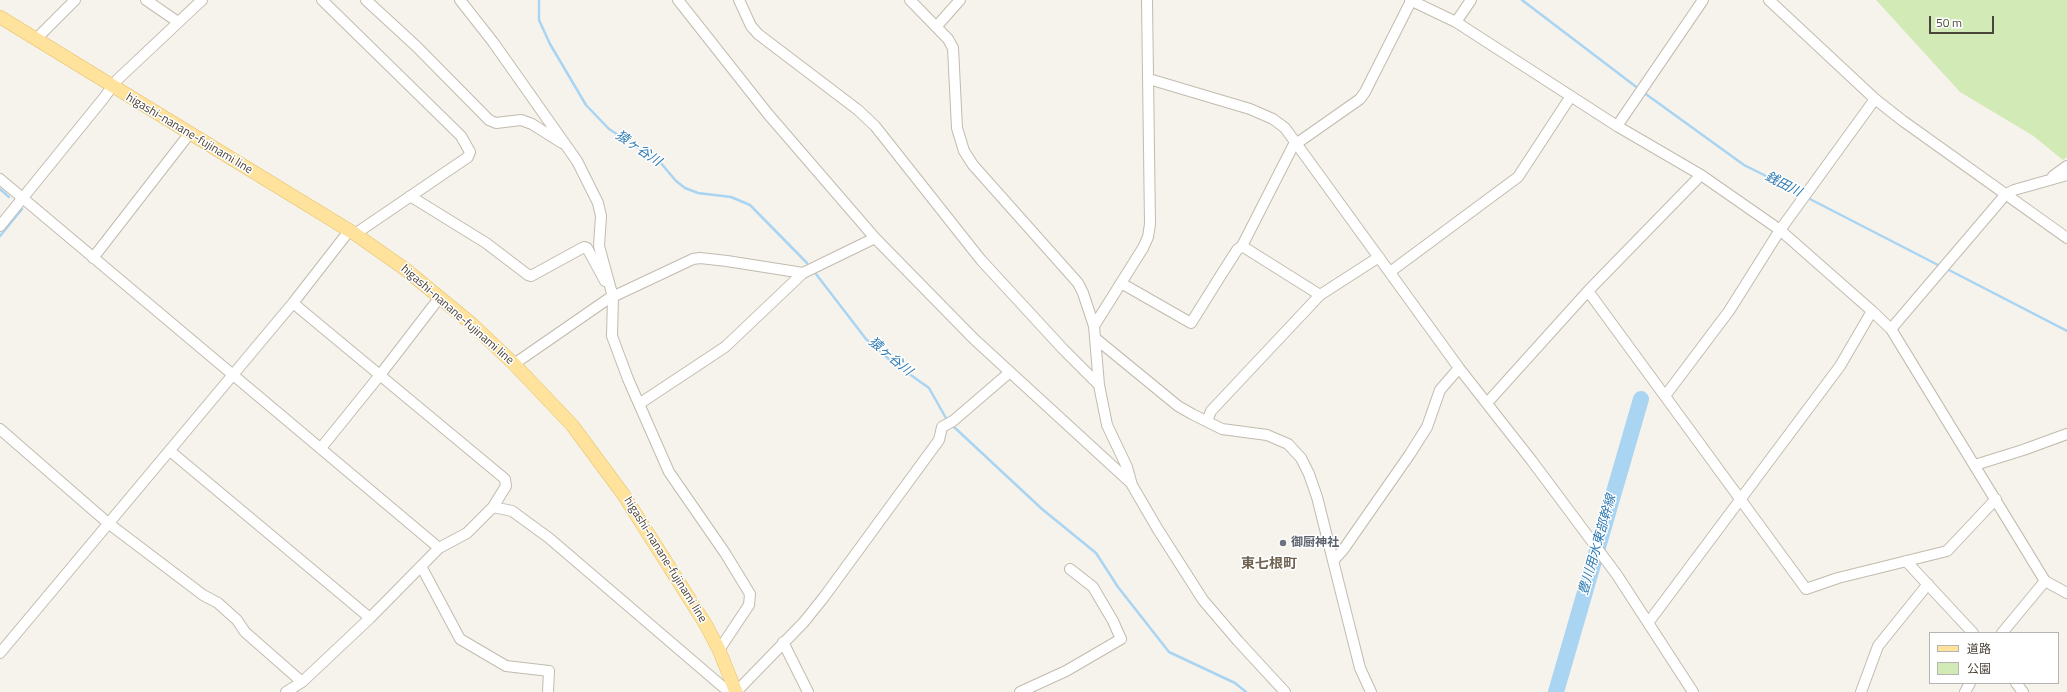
<!DOCTYPE html>
<meta charset="utf-8">
<style>
body{margin:0}
#map{position:relative;width:2067px;height:692px;overflow:hidden;background:#f6f3ec;font-family:"Titillium Web","Noto Sans JP",sans-serif}
canvas{display:block}
.legend{position:absolute;left:1929px;top:632px;width:130px;height:52px;box-sizing:border-box;background:#fff;border:1px solid #b7b4b0;margin:0;padding:5px 7px;list-style:none;font-size:12px;color:#4b4439}
.legend li{display:flex;align-items:center;gap:8px;height:20px}
.legend b{width:20px;border:1px solid #b7b4b0}
.scale{position:absolute;left:1929px;top:16px;width:65px;height:18px;box-sizing:border-box;border:2px solid #4b4439;border-top:0;padding-left:5px;font-size:12px;line-height:14px;white-space:nowrap;color:#4b4439;-webkit-text-stroke:3px #fff;paint-order:stroke}
</style>
<div id="map">
<canvas width="2067" height="692"></canvas>
<ul class="legend">
<li><b style="height:5px;background:#ffe39c"></b>道路</li>
<li><b style="height:11px;background:#d2eab5"></b>公園</li>
</ul>
<div class="scale">50 m</div>
</div>
<script>
const ctx = document.querySelector('canvas').getContext('2d');
ctx.lineJoin = 'round';
function fill(path, color) {
  ctx.fillStyle = color;
  ctx.fill(path, 'evenodd');
}
function shape(rows) {
  const path = new Path2D();
  for (const r of rows) {
    path.moveTo(r[0], r[1]);
    for (let i = 2; i < r.length; i += 2) path.lineTo(r[i], r[i + 1]);
  }
  return path;
}
function strokePath(path, color, width, dash) {
  ctx.strokeStyle = color;
  ctx.lineWidth = width;
  ctx.lineCap = dash ? 'butt' : 'round';
  ctx.setLineDash(dash || []);
  ctx.stroke(path);
}
function write(font, color, halo, rows, align = 'center') {
  ctx.font = font + ' "Titillium Web","Noto Sans JP",sans-serif';
  ctx.lineWidth = 3;
  ctx.setLineDash([]);
  ctx.textBaseline = 'middle';
  ctx.strokeStyle = halo;
  ctx.fillStyle = color;
  for (const [text, x, y, turn = 0] of rows) {
    ctx.save();
    ctx.translate(x, y);
    ctx.rotate((+turn || 0) * Math.PI / 180);
    ctx.textAlign = isNaN(turn) ? turn : align;
    if (halo) ctx.strokeText(text, 0, 0);
    ctx.fillText(text, 0, 0);
    ctx.restore();
  }
}
fill(shape([
 [1876,0,2067,0,2067,157,2063,160,2032,135,1960,92]
]), '#d2eab5');
strokePath(shape([
 [539,0,539,20,550,44,586,105,609,129,660,162,676,181,685,188,698,193,731,197,750,205,807,263],
 [1522,0,1639,89],
 [1643,92,1744,165,1802,194],
 [0,189,9,197],
 [1806,197,1940,266],
 [0,236,22,209],
 [1947,269,2067,331],
 [816,274,866,339,891,361,929,388,947,420],
 [954,427,1042,509,1096,553,1118,587,1169,652,1235,683,1246,692]
]), '#a9d4f2', 2.5);
strokePath(shape([
 [1556,692,1641,399]
]), '#a9d4f2', 16);
const minor = shape([
 [146,0,178,22],
 [322,0,461,136,470,152,468,157,355,234],
 [366,0,416,46,489,120,496,123,521,120,532,124,562,143],
 [460,0,493,42,577,161,598,203,601,216,599,246,613,297,612,336,628,379,669,472,725,553,750,594,749,605,719,650],
 [678,0,768,114,875,238,974,339,1131,483],
 [739,0,751,26,758,34,858,110,875,126,981,260,1063,349,1099,385],
 [910,0,948,39,953,48,957,128,964,151,973,165,1078,283,1083,293,1094,326,1099,385,1107,425,1127,467,1132,485,1157,528,1203,600,1238,641,1285,692],
 [1410,0,1456,22,1617,126,1701,175,1780,230,1872,311,1891,329,2045,581,2067,593],
 [1769,0,1875,99,1903,121,2067,238],
 [1456,22,1471,0],
 [936,27,960,0],
 [36,39,75,0],
 [1149,79,1250,109,1273,119,1285,128,1459,368,1532,461,1617,575,1693,692],
 [1617,126,1703,0],
 [2053,176,2067,166],
 [0,179,439,548],
 [410,196,486,243,528,275,531,276,584,247,587,248,605,281],
 [0,226,103,99,117,80,202,0],
 [1242,246,1320,295],
 [93,258,190,133],
 [1390,272,1518,177,1571,96],
 [1121,283,1191,323,1221,275,1237,250,1242,246,1293,146,1360,99,1365,92,1411,1],
 [1588,291,1806,589,1838,578,1947,551,1996,499],
 [293,303,505,479,506,486,493,507],
 [1094,326,1143,248,1148,237,1150,224,1147,0],
 [1891,329,2006,194,2014,190,2067,175],
 [1095,338,1178,406,1192,414,1222,429,1267,435,1288,444,1301,458,1309,474,1317,497,1360,668,1371,692],
 [514,364,608,299,693,259,700,258,727,261,803,273],
 [1665,396,1729,311,1780,230,1875,99],
 [1487,403,1588,291,1701,175],
 [639,404,725,347,803,273,875,238],
 [1207,421,1211,411,1320,295,1379,257],
 [0,429,108,523,203,595,218,603,237,620,245,632,302,682],
 [321,448,380,375,440,297],
 [170,451,370,618],
 [1975,465,2023,450,2067,434],
 [1334,560,1343,550,1410,454,1427,427,1440,390,1459,368],
 [1906,561,1973,633],
 [421,566,460,639,506,666,549,671,548,692],
 [1648,623,1840,366,1872,311],
 [2002,633,2045,581],
 [783,642,808,692],
 [0,653,293,303,349,231],
 [2016,683,2023,692],
 [286,692,302,682,370,618,439,548,467,533,493,507,512,511,549,538,723,687,735,692],
 [736,692,804,622,824,597,939,440,942,427,953,421,1010,372],
 [1020,692,1066,671,1121,639,1113,621,1093,587,1070,569],
 [1861,692,1878,646,1928,584],
 [1965,692,1970,683]
]);
const major = shape([
 [0,17,355,234,405,269,473,325,514,364,572,425,623,494,706,625,719,650,736,692]
]);
strokePath(minor, '#c2bbae', 12);
strokePath(major, '#e6c16a', 14);
strokePath(minor, '#fff', 10);
strokePath(major, '#ffe39c', 13);
for (const [x, y, r, color] of [
 [1283,543,4,"#6b7280"]
]) {
  const dot = new Path2D();
  dot.arc(x, y, r, 0, 2 * Math.PI);
  ctx.fillStyle = color;
  ctx.fill(dot);
  strokePath(dot, '#fff', 1.5);
}
write('12px', '#4b4439', '#fff', [
 ["higashi-nanane-fujinami line",189,134,31],
 ["higashi-nanane-fujinami line",457,315,41],
 ["higashi-nanane-fujinami line",665,560,58]
]);
write('bold 12px', '#5b616d', '#fff', [
 ["御厨神社",1291,543]
], 'left');
write('italic 13px', '#2e7ab2', '#fff', [
 ["猿ヶ谷川",638,149,34],
 ["銭田川",1783,185,27],
 ["猿ヶ谷川",890,357,40],
 ["豊川用水東部幹線",1598,545,-74]
]);
write('bold 14px', '#6e6250', '#fff', [
 ["東七根町",1269,565]
]);
</script>
